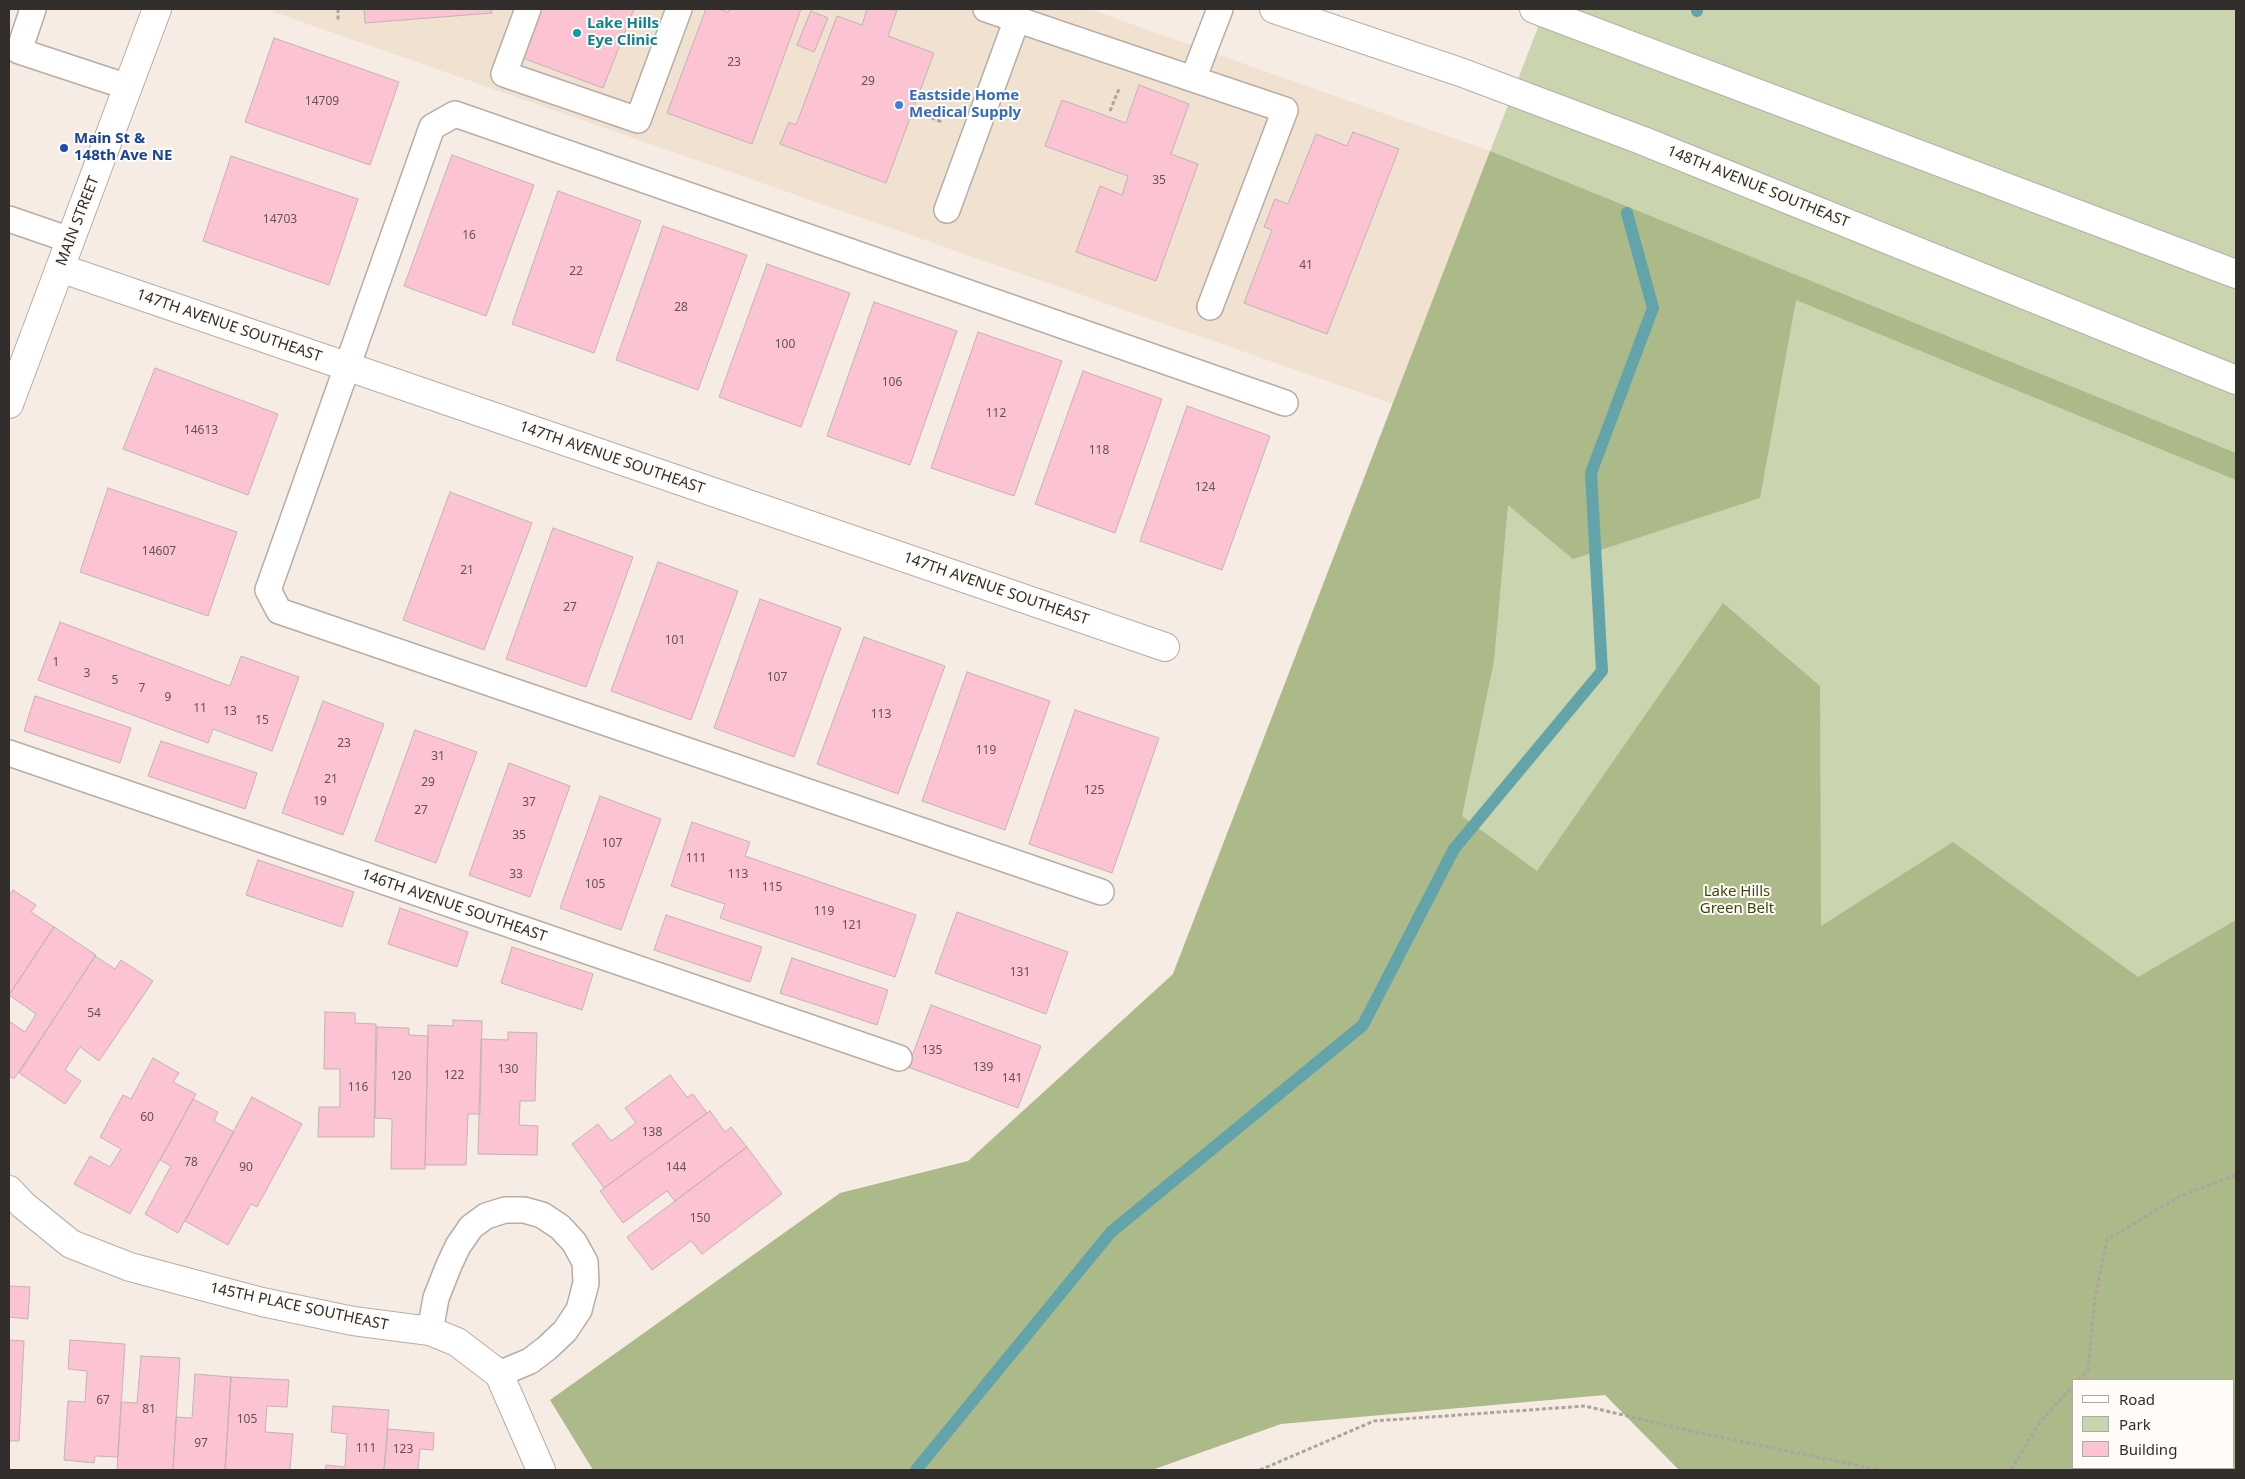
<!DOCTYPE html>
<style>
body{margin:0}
#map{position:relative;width:2245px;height:1479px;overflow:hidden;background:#f6ece3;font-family:"Noto Sans",sans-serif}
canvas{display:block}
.frame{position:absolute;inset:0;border:10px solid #322e2b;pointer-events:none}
.legend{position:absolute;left:2072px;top:1379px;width:162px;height:90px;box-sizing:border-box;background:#fffbf7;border:1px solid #ada9a5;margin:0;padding:6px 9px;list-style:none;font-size:15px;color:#322e2b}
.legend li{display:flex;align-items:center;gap:10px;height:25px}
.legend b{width:25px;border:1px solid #ada9a5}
</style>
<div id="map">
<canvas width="2245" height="1479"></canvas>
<div class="frame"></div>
<ul class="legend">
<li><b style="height:6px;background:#fff"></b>Road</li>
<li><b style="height:14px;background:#cad5b0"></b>Park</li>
<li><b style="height:14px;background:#fcc3d3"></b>Building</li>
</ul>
</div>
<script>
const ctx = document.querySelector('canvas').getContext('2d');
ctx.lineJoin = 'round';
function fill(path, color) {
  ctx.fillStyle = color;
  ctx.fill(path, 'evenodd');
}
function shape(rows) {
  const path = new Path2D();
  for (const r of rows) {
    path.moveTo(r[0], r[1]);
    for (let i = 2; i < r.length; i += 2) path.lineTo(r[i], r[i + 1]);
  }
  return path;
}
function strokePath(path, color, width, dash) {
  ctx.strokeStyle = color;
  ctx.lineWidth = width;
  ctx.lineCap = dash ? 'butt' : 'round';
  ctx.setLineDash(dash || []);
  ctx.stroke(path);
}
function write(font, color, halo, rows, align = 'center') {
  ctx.font = font + ' "Noto Sans",sans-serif';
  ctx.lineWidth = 4;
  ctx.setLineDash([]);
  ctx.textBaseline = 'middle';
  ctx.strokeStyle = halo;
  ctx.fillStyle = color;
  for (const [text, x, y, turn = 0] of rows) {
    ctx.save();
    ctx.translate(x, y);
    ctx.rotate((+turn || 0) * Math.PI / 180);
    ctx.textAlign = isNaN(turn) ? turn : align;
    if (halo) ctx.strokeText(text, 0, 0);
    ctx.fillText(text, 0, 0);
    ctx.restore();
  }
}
fill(shape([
 [265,9,1089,9,1490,151,1393,404]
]), '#f0e1d1');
fill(shape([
 [1545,9,2236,9,2236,1470,1852,1470,1173,974],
 [2074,1380,2234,1380,2234,1468,2074,1468]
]), '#cad5b0');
fill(shape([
 [1490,151,2236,453,2236,480,1796,300,1760,498,1573,559,1508,505,1494,661,1462,816,1537,871,1723,603,1820,686,1821,926,1953,842,2138,977,2236,920,2236,1470,1679,1470,1605,1395,1281,1424,1152,1470,593,1470,550,1400,840,1193,968,1161,1173,974],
 [2074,1380,2234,1380,2234,1468,2074,1468]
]), '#acb988');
strokePath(shape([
 [1697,11,1697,9],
 [916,1470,1111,1232,1363,1025,1454,849,1602,671,1591,473,1653,308,1627,213]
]), '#62a4aa', 12);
const building = shape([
 [364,9,491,9,492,13,365,23,364,9],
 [538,9,634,9,603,88,520,57,538,9],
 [706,9,718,9,728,12,729,9,801,9,752,144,667,113,706,9],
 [867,9,897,10,888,36,934,53,886,183,780,144,789,122,796,125,837,16,862,25,867,9],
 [811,11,828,18,814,52,797,45,811,11],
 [274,38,399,82,370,165,245,122,274,38],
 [1139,85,1189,104,1171,154,1198,164,1156,281,1076,252,1100,186,1122,195,1128,176,1045,146,1062,100,1126,123,1139,85],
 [1353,132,1399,149,1327,334,1244,303,1272,230,1264,227,1275,199,1288,204,1316,134,1347,146,1353,132],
 [452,155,534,185,486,316,404,286,452,155],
 [231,156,358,199,329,285,203,241,231,156],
 [558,191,641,221,594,353,512,324,558,191],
 [663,226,747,255,698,390,616,360,663,226],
 [767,264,850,293,801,427,719,397,767,264],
 [874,302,957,331,910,465,827,436,874,302],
 [978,332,1062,361,1014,496,931,468,978,332],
 [155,368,278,414,248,495,123,449,155,368],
 [1083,371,1162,399,1115,533,1035,504,1083,371],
 [1187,406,1270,436,1222,570,1140,541,1187,406],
 [108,488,237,532,208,616,80,572,108,488],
 [450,492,532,523,484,650,403,620,450,492],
 [553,528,633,557,586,687,506,659,553,528],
 [658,562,738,591,691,720,611,691,658,562],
 [760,599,841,628,794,757,714,728,760,599],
 [60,622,230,686,241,656,299,677,272,751,213,729,208,743,38,680,60,622],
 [864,637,945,666,898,794,817,764,864,637],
 [967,672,1050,701,1005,830,922,801,967,672],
 [35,696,131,728,120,763,24,731,35,696],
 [323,701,384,724,343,835,282,813,323,701],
 [1075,710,1159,738,1112,873,1029,844,1075,710],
 [415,730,477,752,436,863,375,841,415,730],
 [161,741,257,773,245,809,148,776,161,741],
 [509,763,570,786,530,897,469,875,509,763],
 [600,796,661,819,621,930,560,908,600,796],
 [692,822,750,842,745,856,916,915,895,977,720,918,725,904,671,886,692,822],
 [258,860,354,892,342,927,246,895,258,860],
 [13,890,36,905,31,912,54,927,9,995,9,896,13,890],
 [400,908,468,932,457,967,388,944,400,908],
 [957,912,1068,952,1046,1014,935,973,957,912],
 [666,915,762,947,750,982,654,950,666,915],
 [54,927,96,955,14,1079,9,1076,9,1021,25,1032,36,1014,9,995,54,927],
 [512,947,593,974,582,1010,501,983,512,947],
 [95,956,115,969,121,960,153,981,99,1061,80,1047,65,1070,81,1081,65,1104,19,1073,95,956],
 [792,958,888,990,877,1025,780,993,792,958],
 [931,1005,1041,1046,1018,1108,908,1067,931,1005],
 [325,1012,355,1013,355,1023,376,1024,374,1137,318,1137,319,1107,340,1107,340,1069,324,1069,325,1012],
 [453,1020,482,1021,480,1114,468,1114,466,1165,425,1165,428,1025,453,1026,453,1020],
 [377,1027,409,1028,409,1035,428,1036,425,1169,391,1169,392,1119,375,1118,377,1027],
 [508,1032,537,1033,535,1101,520,1101,519,1125,538,1126,537,1155,478,1154,481,1039,508,1040,508,1032],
 [153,1058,179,1073,173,1082,196,1094,130,1214,74,1184,90,1156,110,1167,121,1149,100,1137,123,1095,131,1099,153,1058],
 [670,1075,687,1097,693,1094,707,1113,604,1188,572,1144,598,1124,611,1141,636,1123,625,1108,670,1075],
 [252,1097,302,1124,257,1207,251,1204,228,1245,185,1221,252,1097],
 [193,1099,218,1112,214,1121,234,1132,178,1233,145,1214,171,1166,160,1160,193,1099],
 [710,1111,725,1132,731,1127,747,1147,675,1201,667,1191,623,1223,600,1191,710,1111],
 [747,1147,782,1194,702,1254,691,1241,652,1270,627,1237,747,1147],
 [9,1286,30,1287,28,1319,9,1317,9,1286],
 [9,1340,24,1341,19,1441,9,1441,9,1340],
 [70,1340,125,1344,118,1457,95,1456,94,1463,64,1460,68,1401,85,1402,87,1371,68,1369,70,1340],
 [141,1356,180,1358,173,1470,117,1470,121,1402,137,1403,141,1356],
 [195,1374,231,1377,225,1470,173,1470,176,1417,192,1418,195,1374],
 [231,1377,289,1380,287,1407,267,1406,265,1432,293,1434,290,1470,225,1470,231,1377],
 [333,1406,389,1410,384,1470,325,1470,326,1465,345,1467,347,1434,331,1432,333,1406],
 [388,1429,434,1433,433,1450,420,1449,418,1470,384,1470,388,1429]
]);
fill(building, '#fcc3d3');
strokePath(building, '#c1b3b6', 1);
const service = shape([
 [33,9,19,51,128,87],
 [528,9,504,74,638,120,679,9],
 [986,9,1193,79],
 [947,210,1017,19],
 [9,219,70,240],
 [1210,307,1285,110,1193,79,1220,9],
 [9,753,899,1058],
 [1101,892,279,611,268,590,432,127,455,114,1285,403],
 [430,1331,436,1298,449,1265,458,1246,471,1227,486,1216,505,1210,524,1210,542,1215,560,1227,574,1242,585,1262,586,1283,579,1310,565,1331,547,1348,530,1361,499,1374]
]);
const minor = shape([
 [60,268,1165,647],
 [9,1190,23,1205,71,1244,130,1267,262,1302,353,1321,430,1331,457,1342,499,1374,541,1470]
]);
const tertiary = shape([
 [9,404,157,9]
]);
const primary = shape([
 [1274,9,1463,73,1641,140,2236,380],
 [1534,9,2236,274]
]);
strokePath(service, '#b7ada4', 28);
strokePath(minor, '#b7ada4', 30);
strokePath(tertiary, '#b7ada4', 30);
strokePath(primary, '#b7ada4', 30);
strokePath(shape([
 [338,9,338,21],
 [913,111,942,122],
 [1110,111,1119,89],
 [2078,1380,2088,1370,2095,1297,2107,1240,2178,1197,2236,1175],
 [1260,1470,1374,1421,1585,1406,1700,1433,1879,1470],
 [2011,1470,2040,1422,2074,1385]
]), '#aca59e', 3, [4, 2.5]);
strokePath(service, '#fff', 25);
strokePath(minor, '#fff', 28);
strokePath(tertiary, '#fff', 28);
strokePath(primary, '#fff', 28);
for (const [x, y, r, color] of [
 [577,33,5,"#0f9aa8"],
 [899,105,5,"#3f7fe0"],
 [64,148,5,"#1a4fb4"]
]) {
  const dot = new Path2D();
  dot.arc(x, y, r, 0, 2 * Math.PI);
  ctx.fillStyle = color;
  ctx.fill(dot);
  strokePath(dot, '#fffbf7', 2);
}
write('12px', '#645355', null, [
 ["23",734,63],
 ["29",868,82],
 ["14709",322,102],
 ["35",1159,181],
 ["14703",280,220],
 ["16",469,236],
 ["41",1306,266],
 ["22",576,272],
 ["28",681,308],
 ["100",785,345],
 ["106",892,383],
 ["112",996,414],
 ["14613",201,431],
 ["118",1099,451],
 ["124",1205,488],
 ["14607",159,552],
 ["21",467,571],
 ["27",570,608],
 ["101",675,641],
 ["1",56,663],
 ["3",87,674],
 ["107",777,678],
 ["5",115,681],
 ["7",142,689],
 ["9",168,698],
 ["11",200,709],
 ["13",230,712],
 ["113",881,715],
 ["15",262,721],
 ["23",344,744],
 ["119",986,751],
 ["31",438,757],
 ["21",331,780],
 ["29",428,783],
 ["125",1094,791],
 ["19",320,802],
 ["37",529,803],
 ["27",421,811],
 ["35",519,836],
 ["107",612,844],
 ["111",696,859],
 ["33",516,875],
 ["113",738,875],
 ["105",595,885],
 ["115",772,888],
 ["119",824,912],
 ["121",852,926],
 ["131",1020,973],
 ["54",94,1014],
 ["135",932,1051],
 ["139",983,1068],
 ["130",508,1070],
 ["122",454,1076],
 ["120",401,1077],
 ["141",1012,1079],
 ["116",358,1088],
 ["60",147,1118],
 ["138",652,1133],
 ["78",191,1163],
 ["90",246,1168],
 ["144",676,1168],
 ["150",700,1219],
 ["67",103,1401],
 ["81",149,1410],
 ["105",247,1420],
 ["97",201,1444],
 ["111",366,1449],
 ["123",403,1450]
]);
write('bold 15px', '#0d838f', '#fffbf7', [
 ["Lake Hills",587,24],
 ["Eye Clinic",587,41]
], 'left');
write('bold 15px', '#366cbe', '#fffbf7', [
 ["Eastside Home",909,96],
 ["Medical Supply",909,113]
], 'left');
write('bold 15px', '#164399', '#fffbf7', [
 ["Main St &",74,139],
 ["148th Ave NE",74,156]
], 'left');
write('15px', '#322e2b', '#fffbf7', [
 ["148TH AVENUE SOUTHEAST",1758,187,22],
 ["MAIN STREET",78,221,-69],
 ["147TH AVENUE SOUTHEAST",229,326,19],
 ["147TH AVENUE SOUTHEAST",612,458,19],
 ["147TH AVENUE SOUTHEAST",996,589,19],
 ["146TH AVENUE SOUTHEAST",454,906,19],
 ["145TH PLACE SOUTHEAST",299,1307,12]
]);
write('15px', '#3c460e', '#fffbf7', [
 ["Lake Hills",1737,892],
 ["Green Belt",1737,909]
]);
</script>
